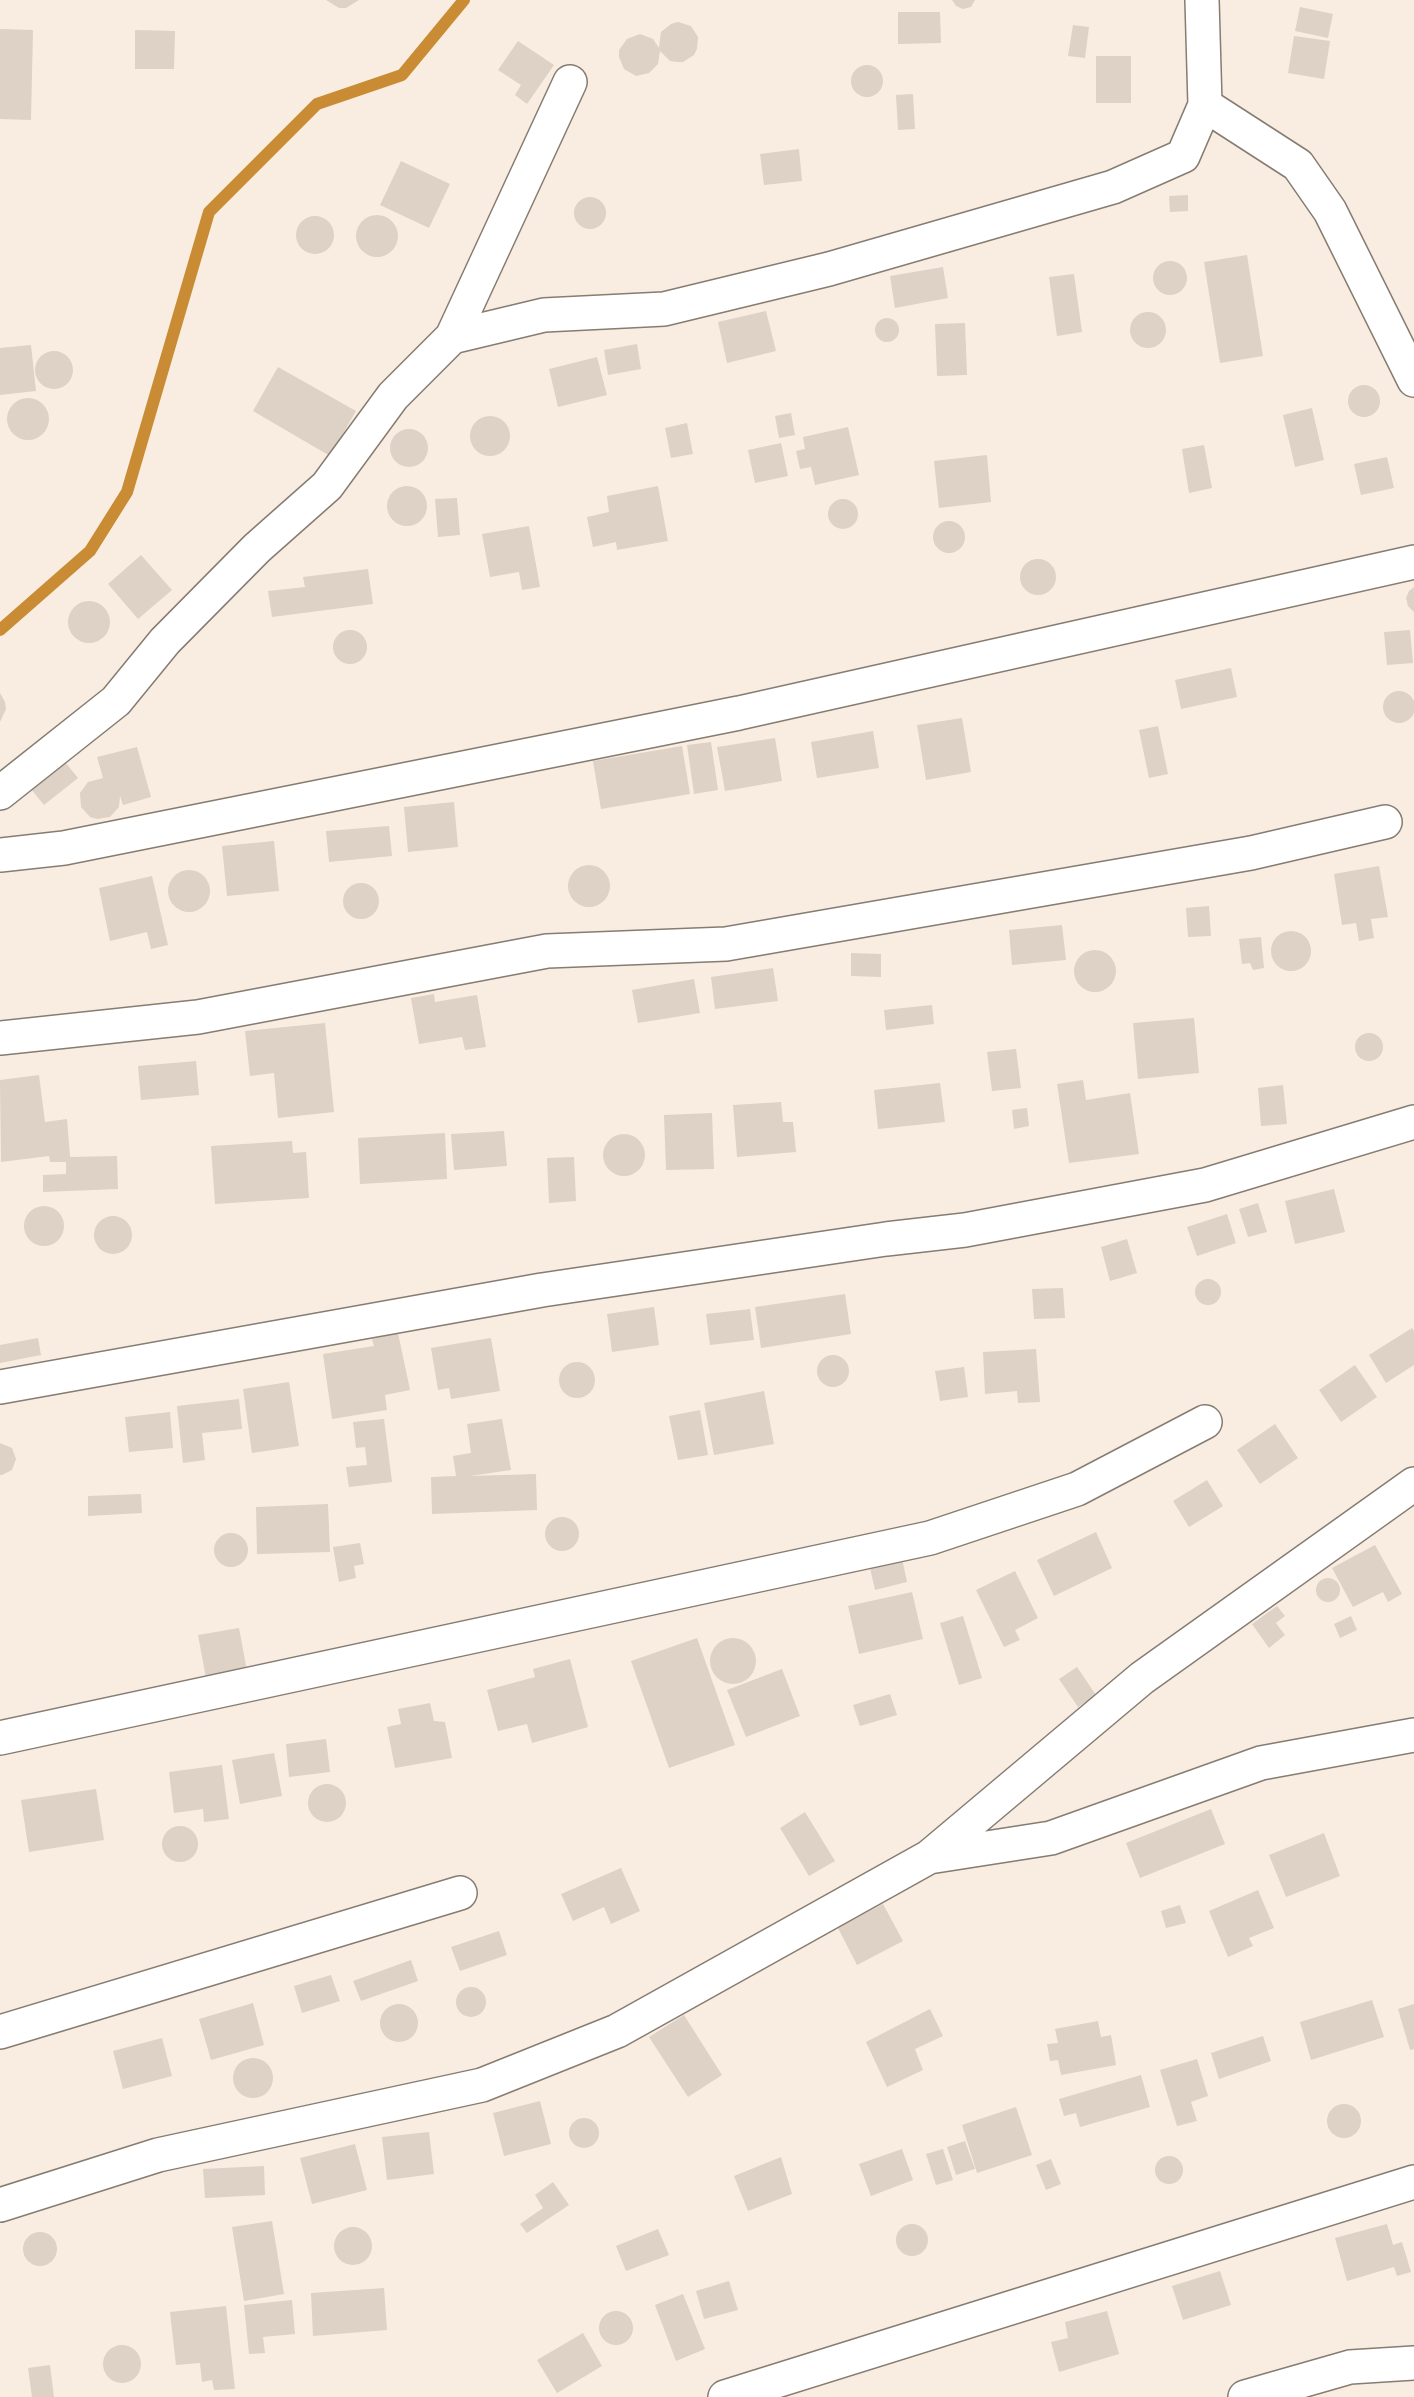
<!DOCTYPE html>
<style>
body{margin:0}
canvas{display:block;background:#f8ede0}
</style>
<canvas width="1414" height="2397"></canvas>
<script>
const ctx = document.querySelector('canvas').getContext('2d');
ctx.lineJoin = 'round';
function shape(rows) {
  const path = new Path2D();
  for (const r of rows) {
    if (r.length === 3) {
      path.moveTo(r[0] + r[2], r[1]);
      path.arc(r[0], r[1], r[2], 0, 2 * Math.PI);
      continue;
    }
    path.moveTo(r[0], r[1]);
    for (let i = 2; i < r.length; i += 2) path.lineTo(r[i], r[i + 1]);
  }
  return path;
}
function strokePath(path, color, width, dash) {
  ctx.strokeStyle = color;
  ctx.lineWidth = width;
  ctx.lineCap = dash ? 'butt' : 'round';
  ctx.setLineDash(dash || []);
  ctx.stroke(path);
}
function fill(path, color) {
  ctx.fillStyle = color;
  ctx.fill(path, 'evenodd');
}
strokePath(shape([
 [0,630,90,551,127,492,209,212,317,104,402,75,464,0]
]), '#c98c34', 12);
fill(shape([
 [326,0,359,0,346,8,339,8],
 [952,0,975,0,971,7,963,9,956,6],
 [1300,7,1333,14,1328,38,1295,31],
 [898,12,940,12,941,43,898,44],
 [678,22,691,26,698,37,697,49,694,55,683,62,677,62,670,61,660,51,658,64,649,73,636,76,624,69,619,57,619,50,627,39,640,34,653,39,659,48,661,32,671,24],
 [1073,25,1089,27,1085,58,1068,56],
 [0,29,33,30,31,120,0,119],
 [135,30,175,31,174,69,135,69],
 [1294,36,1330,41,1324,79,1288,73],
 [518,41,554,65,527,104,515,95,521,85,498,70],
 [1096,56,1131,56,1131,103,1096,103],
 [867,81,16],
 [913,94,915,129,898,130,896,95],
 [799,149,802,181,764,185,760,154],
 [401,161,450,184,429,228,380,205],
 [1188,195,1188,211,1170,212,1169,196],
 [590,213,16],
 [377,236,21],
 [315,235,19],
 [1247,255,1263,356,1220,363,1204,262],
 [1170,278,17],
 [943,267,948,298,895,308,890,276],
 [1074,274,1082,332,1057,336,1049,277],
 [766,311,776,351,727,363,718,322],
 [1148,330,18],
 [887,330,12],
 [965,323,967,375,937,376,935,324],
 [637,344,641,369,608,375,604,350],
 [31,345,36,391,0,395,0,348],
 [54,370,19],
 [597,357,607,395,558,407,549,369],
 [278,367,356,411,330,456,253,411],
 [1364,401,16],
 [28,419,21],
 [1312,408,1324,460,1295,467,1283,415],
 [791,413,795,435,779,438,775,416],
 [490,436,20],
 [687,423,693,454,671,458,665,428],
 [848,427,859,475,815,485,811,467,800,469,796,451,805,449,803,437],
 [409,448,19],
 [781,443,788,476,755,483,748,450],
 [1204,445,1212,488,1189,493,1182,449],
 [987,455,991,502,939,508,934,461],
 [1387,457,1394,488,1361,495,1354,464],
 [658,486,668,541,617,550,616,542,593,547,587,517,609,512,607,496],
 [407,506,20],
 [457,498,460,535,438,537,435,499],
 [843,514,15],
 [949,537,16],
 [529,526,540,587,522,590,519,572,490,577,482,534],
 [141,555,172,590,138,619,108,584],
 [1038,577,18],
 [368,569,373,604,272,617,268,591,305,587,303,577],
 [1414,587,1414,612,1408,606,1406,598,1409,591],
 [89,622,21],
 [350,647,17],
 [1410,630,1413,663,1387,665,1384,632],
 [1231,668,1237,697,1181,709,1175,680],
 [1399,707,16],
 [0,693,5,702,6,709,0,722],
 [962,718,971,772,926,780,917,725],
 [1158,726,1168,774,1149,778,1139,730],
 [873,731,879,768,817,778,811,742],
 [775,738,782,781,725,791,717,747],
 [711,742,718,790,694,794,687,745],
 [682,746,690,794,601,809,593,761],
 [137,747,151,797,123,805,120,796,119,807,110,817,97,819,90,817,81,807,80,793,88,782,103,778,97,757],
 [61,757,78,778,44,805,27,784],
 [454,802,458,847,408,852,404,807],
 [389,826,392,856,329,862,326,831],
 [274,841,279,891,227,896,222,846],
 [589,886,21],
 [1379,866,1388,917,1371,919,1374,938,1359,941,1356,923,1342,925,1334,874],
 [189,891,21],
 [152,876,168,945,151,949,147,932,110,941,99,888],
 [361,901,18],
 [1209,906,1211,936,1188,937,1186,908],
 [1062,925,1066,960,1012,965,1009,930],
 [1291,951,20],
 [1261,937,1264,968,1253,970,1250,963,1242,964,1239,939],
 [1095,971,21],
 [851,953,881,954,881,977,851,976],
 [773,968,778,1001,715,1009,711,977],
 [694,979,700,1013,638,1023,632,990],
 [434,994,435,1002,477,995,486,1047,465,1050,462,1037,419,1044,411,998],
 [932,1005,934,1024,886,1030,884,1010],
 [1194,1018,1199,1073,1138,1079,1133,1023],
 [325,1023,334,1112,278,1118,274,1073,250,1076,245,1031],
 [1369,1047,14],
 [1016,1049,1021,1088,992,1091,987,1052],
 [196,1061,199,1095,141,1100,138,1066],
 [39,1075,45,1122,67,1119,70,1157,117,1156,118,1189,43,1192,43,1175,66,1174,66,1162,50,1162,49,1156,1,1162,0,1080],
 [1083,1080,1086,1100,1130,1093,1139,1154,1069,1163,1057,1084],
 [940,1083,945,1122,878,1129,874,1090],
 [1283,1085,1287,1124,1261,1126,1258,1088],
 [781,1102,783,1122,793,1122,796,1152,737,1157,733,1105],
 [1027,1108,1029,1126,1014,1129,1012,1110],
 [712,1113,714,1169,666,1170,664,1115],
 [504,1131,507,1166,454,1170,451,1134],
 [445,1133,447,1179,360,1184,358,1138],
 [624,1155,21],
 [292,1141,293,1153,306,1152,309,1198,215,1204,211,1146],
 [574,1157,576,1201,549,1203,547,1158],
 [1334,1189,1345,1232,1295,1244,1285,1201],
 [1258,1203,1267,1232,1248,1237,1239,1209],
 [44,1226,20],
 [1227,1214,1236,1243,1197,1256,1187,1227],
 [113,1235,19],
 [1127,1239,1137,1273,1110,1281,1101,1247],
 [1208,1292,13],
 [1063,1288,1065,1318,1034,1319,1032,1289],
 [845,1294,851,1334,761,1348,755,1307],
 [654,1307,659,1345,612,1352,607,1314],
 [750,1309,754,1340,710,1345,706,1314],
 [1412,1328,1414,1331,1414,1365,1386,1383,1369,1355],
 [398,1333,410,1390,385,1395,387,1410,332,1419,323,1354,374,1346,372,1339],
 [38,1338,41,1355,0,1363,0,1345],
 [491,1338,500,1391,451,1399,449,1388,438,1390,431,1348],
 [1036,1349,1040,1402,1018,1403,1017,1391,985,1394,983,1352],
 [833,1371,16],
 [577,1380,18],
 [1355,1365,1377,1397,1341,1422,1319,1390],
 [964,1367,968,1397,940,1401,935,1371],
 [289,1382,299,1446,252,1453,243,1389],
 [764,1391,774,1444,714,1455,704,1403],
 [239,1399,242,1429,202,1433,205,1460,183,1463,177,1406],
 [700,1410,708,1455,678,1460,669,1416],
 [170,1412,173,1448,129,1452,125,1417],
 [384,1419,392,1482,349,1487,346,1467,367,1465,365,1447,356,1448,353,1422],
 [502,1419,511,1470,470,1476,536,1474,537,1510,432,1514,431,1477,456,1476,453,1456,471,1453,467,1424],
 [1275,1424,1298,1458,1260,1484,1237,1450],
 [0,1443,12,1448,16,1459,12,1470,2,1475,0,1475],
 [1207,1480,1223,1506,1189,1527,1173,1501],
 [141,1494,142,1513,88,1516,88,1496],
 [328,1504,330,1552,257,1554,256,1507],
 [562,1534,17],
 [1096,1532,1112,1568,1054,1596,1037,1560],
 [231,1550,17],
 [360,1543,364,1564,354,1566,356,1578,339,1582,333,1547],
 [1375,1545,1402,1594,1388,1602,1383,1592,1353,1607,1332,1568],
 [902,1559,907,1582,875,1590,870,1568],
 [1015,1571,1038,1618,1015,1630,1020,1640,1004,1647,976,1590],
 [1328,1590,12],
 [912,1592,923,1639,859,1654,848,1606],
 [1277,1606,1285,1616,1276,1623,1285,1635,1269,1648,1252,1624],
 [963,1616,982,1678,959,1685,940,1623],
 [1351,1616,1357,1630,1340,1638,1334,1624],
 [239,1628,247,1671,206,1678,198,1635],
 [733,1661,23],
 [697,1638,735,1745,669,1768,631,1661],
 [570,1659,588,1727,532,1743,527,1724,498,1731,487,1690,535,1677,533,1669],
 [1077,1667,1096,1695,1078,1707,1059,1679],
 [782,1669,800,1716,746,1737,727,1690],
 [890,1694,897,1715,860,1726,853,1705],
 [430,1703,434,1721,445,1722,452,1758,395,1768,387,1727,401,1724,398,1709],
 [326,1739,330,1772,289,1777,286,1744],
 [274,1753,282,1796,240,1804,232,1760],
 [222,1765,229,1819,204,1822,203,1809,174,1813,169,1772],
 [327,1803,19],
 [96,1789,104,1840,29,1852,21,1800],
 [1211,1809,1225,1844,1140,1878,1126,1843],
 [805,1812,835,1861,809,1876,780,1828],
 [180,1844,18],
 [1324,1833,1340,1876,1286,1897,1269,1855],
 [621,1868,640,1911,611,1924,604,1907,573,1921,561,1894],
 [1258,1890,1274,1928,1249,1938,1253,1946,1228,1957,1209,1911],
 [883,1904,903,1941,857,1965,838,1928],
 [1180,1905,1186,1923,1166,1928,1161,1911],
 [499,1931,507,1955,460,1971,451,1947],
 [411,1960,418,1981,361,2001,353,1981],
 [331,1975,340,2001,302,2013,294,1986],
 [471,2002,15],
 [1372,2000,1384,2037,1311,2060,1300,2022],
 [253,2003,264,2045,211,2060,199,2019],
 [399,2023,19],
 [1414,2004,1414,2049,1410,2050,1398,2009],
 [930,2009,943,2036,915,2049,923,2070,887,2087,866,2042],
 [684,2015,722,2075,688,2097,649,2037],
 [1098,2021,1101,2037,1111,2035,1116,2065,1061,2075,1058,2060,1050,2061,1047,2044,1058,2043,1055,2029],
 [1263,2036,1271,2061,1219,2079,1211,2053],
 [162,2038,172,2076,123,2089,113,2051],
 [253,2078,20],
 [1197,2059,1208,2096,1191,2102,1197,2121,1177,2126,1160,2070],
 [1141,2075,1150,2107,1080,2127,1076,2113,1064,2116,1059,2099],
 [540,2101,551,2144,504,2156,493,2113],
 [1344,2121,17],
 [1016,2107,1032,2155,977,2173,962,2125],
 [584,2133,15],
 [429,2132,434,2174,387,2180,382,2137],
 [965,2141,975,2169,956,2175,947,2147],
 [355,2144,367,2190,312,2204,300,2158],
 [902,2149,913,2180,871,2196,859,2164],
 [943,2149,953,2180,936,2185,926,2154],
 [1169,2170,14],
 [781,2157,792,2194,748,2211,734,2176],
 [1051,2159,1061,2184,1046,2190,1036,2165],
 [264,2166,265,2195,205,2198,203,2169],
 [553,2182,569,2205,527,2233,520,2224,543,2208,535,2195],
 [272,2221,284,2294,244,2301,232,2227],
 [912,2240,16],
 [1387,2224,1393,2245,1402,2242,1411,2272,1397,2276,1394,2267,1347,2281,1335,2238],
 [353,2246,19],
 [658,2229,669,2255,626,2271,616,2246],
 [40,2249,17],
 [1220,2271,1231,2305,1183,2320,1172,2286],
 [729,2281,738,2310,704,2319,696,2291],
 [384,2288,387,2330,313,2336,311,2293],
 [683,2294,705,2349,676,2361,655,2305],
 [292,2300,295,2334,263,2337,265,2353,249,2354,244,2305],
 [226,2306,235,2389,214,2390,212,2380,202,2382,200,2363,176,2365,170,2312],
 [1107,2311,1119,2354,1059,2372,1051,2342,1068,2338,1065,2322],
 [616,2328,17],
 [583,2333,602,2366,557,2393,537,2360],
 [122,2364,19],
 [50,2365,54,2397,32,2397,28,2368]
]), '#ddd2c5');
const minor = shape([
 [1205,105,1298,165,1330,211,1414,380],
 [452,337,570,82],
 [0,793,116,701,165,641,257,548,327,486,393,396,452,337,544,315,664,309,829,269,1113,187,1183,156,1205,105,1202,0],
 [0,855,64,848,739,713,1414,562],
 [0,1038,198,1017,547,951,726,944,1251,853,1385,822],
 [0,1387,542,1290,886,1239,965,1230,1205,1185,1414,1122],
 [0,1738,930,1538,1077,1489,1205,1422],
 [929,1857,1051,1838,1261,1763,1414,1735],
 [0,2032,460,1893],
 [0,2205,158,2155,482,2085,617,2031,929,1857,1142,1678,1414,1484],
 [725,2397,1414,2182],
 [1245,2397,1350,2367,1414,2363]
]);
strokePath(minor, '#867c71', 36);
strokePath(minor, '#fff', 33);
</script>
